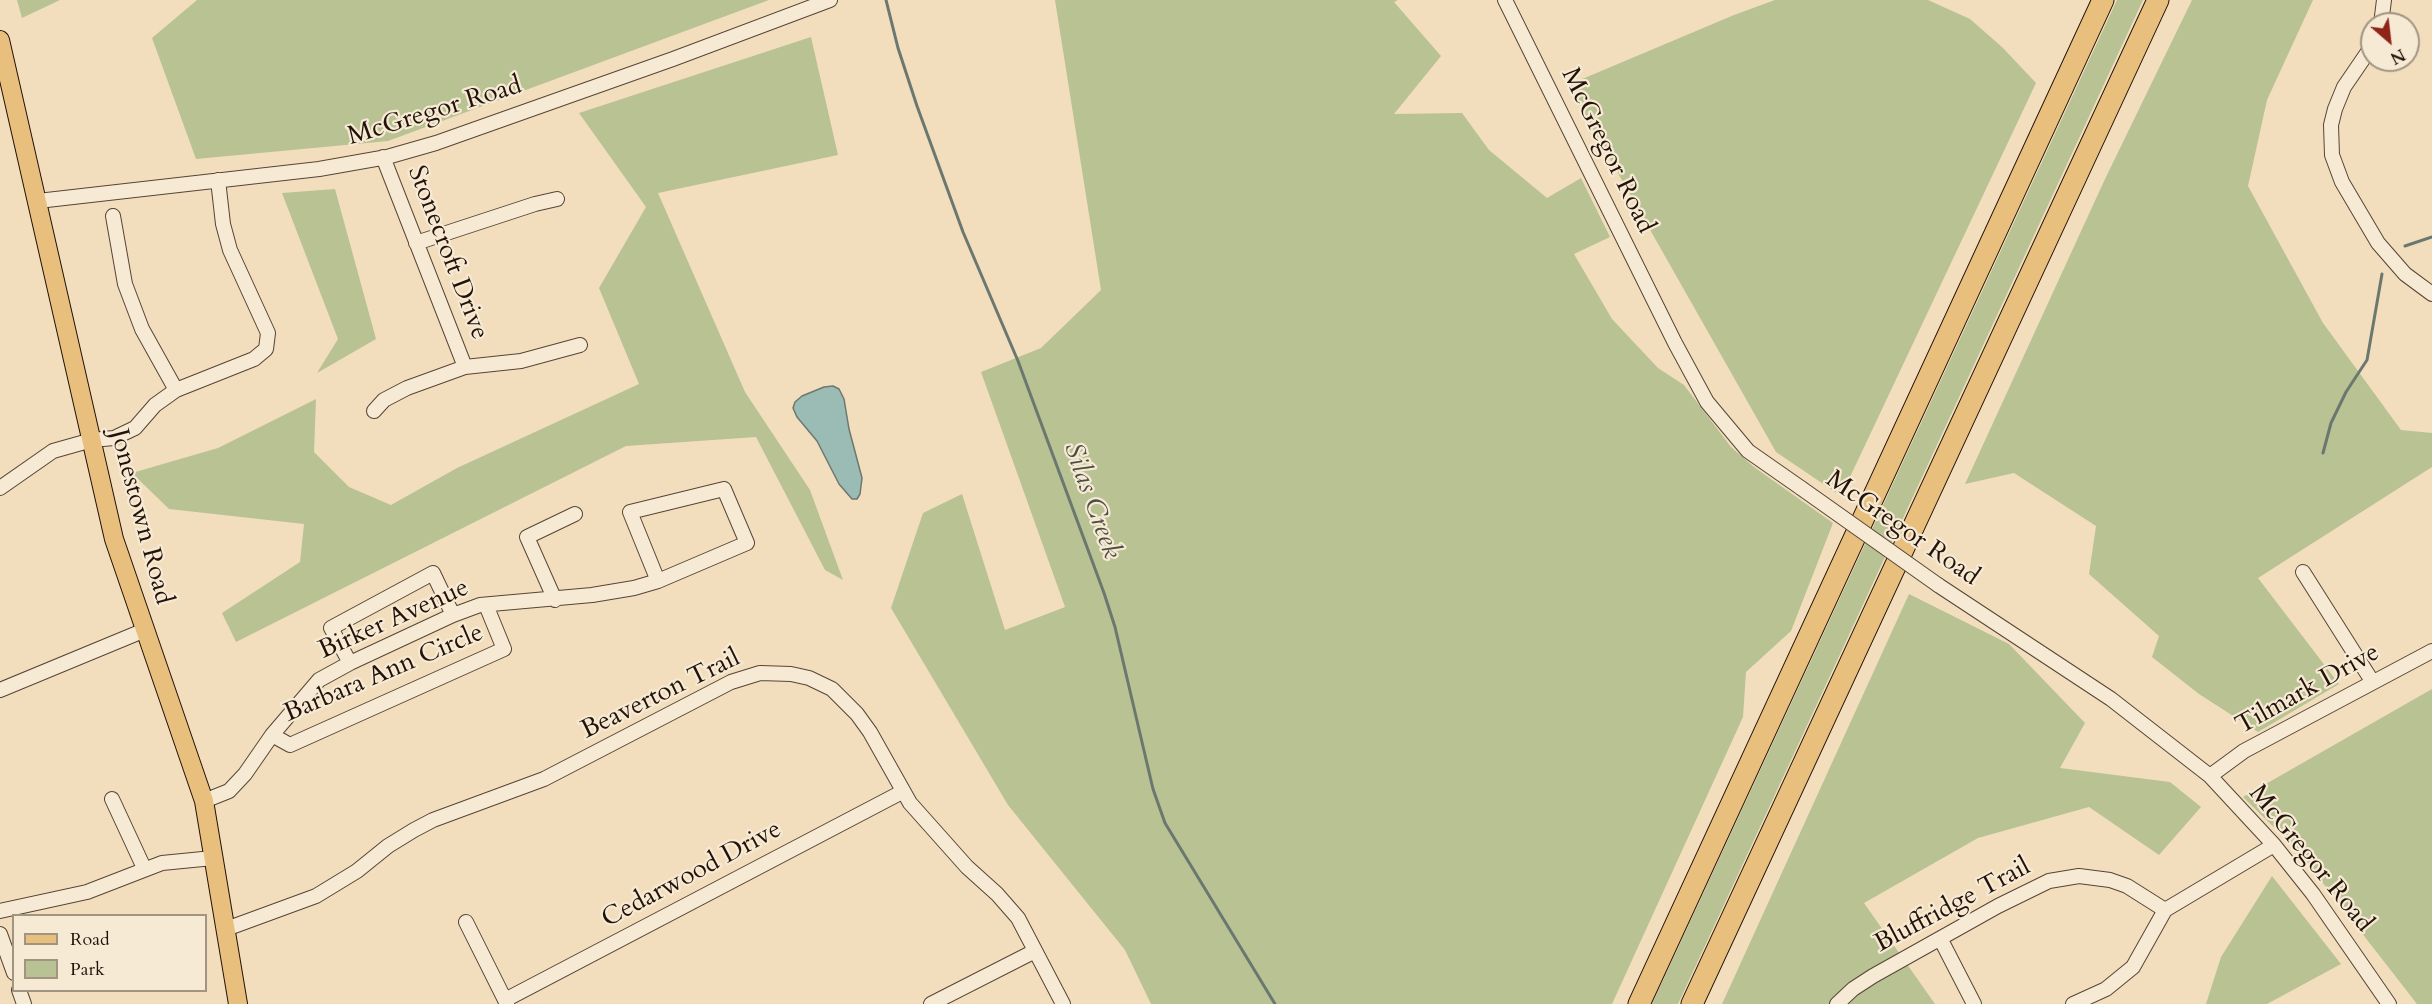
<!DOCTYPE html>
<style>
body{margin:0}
#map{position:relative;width:2432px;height:1004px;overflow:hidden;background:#f2debd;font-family:Cardo,serif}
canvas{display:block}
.legend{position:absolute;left:12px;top:914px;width:195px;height:78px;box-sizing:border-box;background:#f7ead4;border:2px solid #a29483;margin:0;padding:8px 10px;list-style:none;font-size:18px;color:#221209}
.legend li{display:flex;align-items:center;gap:12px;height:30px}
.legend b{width:30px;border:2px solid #a29483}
.north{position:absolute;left:2360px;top:12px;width:60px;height:60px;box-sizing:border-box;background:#f7ead4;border:2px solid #a29483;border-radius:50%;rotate:152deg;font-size:16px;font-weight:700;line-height:24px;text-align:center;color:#221209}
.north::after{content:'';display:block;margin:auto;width:21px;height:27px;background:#8f2418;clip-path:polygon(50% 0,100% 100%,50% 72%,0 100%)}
</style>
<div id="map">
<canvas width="2432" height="1004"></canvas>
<ul class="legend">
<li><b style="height:8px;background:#e9bf7e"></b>Road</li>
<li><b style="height:16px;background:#b8c293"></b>Park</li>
</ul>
<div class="north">N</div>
</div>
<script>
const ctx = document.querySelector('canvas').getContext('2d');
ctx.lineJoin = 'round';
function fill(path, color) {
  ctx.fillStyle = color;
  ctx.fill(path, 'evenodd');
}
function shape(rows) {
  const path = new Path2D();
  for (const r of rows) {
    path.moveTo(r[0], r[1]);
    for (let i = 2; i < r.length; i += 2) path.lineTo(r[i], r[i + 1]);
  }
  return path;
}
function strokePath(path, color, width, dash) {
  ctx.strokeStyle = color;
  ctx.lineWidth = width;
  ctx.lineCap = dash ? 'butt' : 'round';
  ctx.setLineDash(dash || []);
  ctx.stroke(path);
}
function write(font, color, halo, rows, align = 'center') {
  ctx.font = font + ' Cardo,serif';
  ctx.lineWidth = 4.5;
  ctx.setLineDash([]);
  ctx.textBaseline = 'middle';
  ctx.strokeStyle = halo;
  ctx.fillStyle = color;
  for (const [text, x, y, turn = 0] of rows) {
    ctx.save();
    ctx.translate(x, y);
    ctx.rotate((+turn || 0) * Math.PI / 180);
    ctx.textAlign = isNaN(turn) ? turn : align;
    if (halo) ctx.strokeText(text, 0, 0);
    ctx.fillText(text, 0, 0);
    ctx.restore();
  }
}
fill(shape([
 [17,0,60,0,22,18],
 [197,0,769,0,388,141,196,159,152,38],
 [1055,0,1398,0,1394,2,1441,56,1394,114,1462,113,1489,150,1547,198,1581,178,1610,237,1574,254,1612,319,1658,368,1684,385,1731,447,1754,467,1833,523,1791,631,1746,672,1743,717,1612,1004,1151,1004,1125,950,1008,805,891,608,923,513,962,494,1005,630,1065,607,981,372,1041,348,1101,290],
 [1775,0,1928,0,1970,19,2002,47,2036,83,1841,496,1776,452,1568,85,1734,15],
 [2117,0,2143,0,1678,1004,1652,1004],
 [2192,0,2313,0,2267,100,2248,186,2323,323,2401,430,2432,433,2432,467,2258,578,2339,684,2258,732,2199,694,2152,657,2159,636,2089,574,2096,526,2014,473,1965,484,2105,179],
 [811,37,838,155,658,193,745,392,810,490,843,580,825,570,756,437,626,446,236,642,222,613,300,562,304,524,169,509,132,473,218,448,316,399,314,452,349,487,391,505,457,468,639,384,599,288,646,207,579,113],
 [335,189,376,339,317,373,338,339,282,193],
 [1909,594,2009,644,2085,723,2060,768,2170,782,2201,807,2159,855,2089,807,1978,838,1864,903,1935,1004,1722,1004],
 [2432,689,2432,1004,2417,1004,2298,851,2243,797],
 [2272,876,2341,964,2267,1004,2206,1004,2221,957]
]), '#b8c293');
const water = shape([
 [833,386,839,389,844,399,849,429,862,478,860,494,857,499,852,499,839,484,817,441,797,417,793,408,795,402,802,396,824,387,833,386]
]);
fill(water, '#9bbcb4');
strokePath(water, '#6b7870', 1.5);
strokePath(shape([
 [886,0,898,48,917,106,963,232,1018,361,1104,593,1115,627,1153,789,1165,823,1275,1004],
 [2405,246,2432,237],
 [2323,453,2331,423,2346,392,2367,360,2382,274]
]), '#6b7870', 3);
const minor = shape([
 [1505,0,1675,343,1707,402,1748,451,1801,488],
 [2381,24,2384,0],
 [2372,46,2344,87,2335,109,2331,125,2332,155,2342,182,2378,243,2405,274,2432,294],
 [383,157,465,367],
 [38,201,319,169,387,157,436,143,673,59,830,0],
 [113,216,125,284,142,329,176,390],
 [416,243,535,204,557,199],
 [374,411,384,400,407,388,465,367,521,361,580,345],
 [0,488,53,451,92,440,114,438,135,428,155,405,176,390,254,359,266,349,268,333,230,250,223,224,218,180],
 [724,489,747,543,658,581,630,512,724,489],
 [2303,572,2372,681],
 [1938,585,2111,699,2210,776,2274,845,2313,894,2389,1004],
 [555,600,527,537,575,514],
 [350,663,331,628,433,573,453,615],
 [0,690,145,630],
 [272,735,290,745,504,649,486,605],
 [2210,776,2244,751,2432,651],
 [112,799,144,868],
 [204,801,229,791,245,774,272,735,319,680,350,663,453,615,480,605,592,595,634,588,658,581],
 [0,911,87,892,162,863,213,858],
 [466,922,507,1004],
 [226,929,316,896,357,871,388,846,414,830,433,820,544,779,731,682,760,673,791,674,809,678,832,689,857,714,870,732,910,803,967,867,997,894,1018,918,1063,1004],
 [0,934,14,973],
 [1941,940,1974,1004],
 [19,990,24,1004],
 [505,1000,902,792],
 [931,1004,1035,951],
 [1837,1004,1853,989,1873,976,1998,906,2049,881,2079,876,2110,880,2127,886,2165,910],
 [2073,1004,2106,989,2133,967,2165,910,2274,845]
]);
const major = shape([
 [0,40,114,539,204,801,238,1004]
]);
const highway = shape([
 [1639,1004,2103,0],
 [1692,1004,2158,0]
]);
strokePath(minor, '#564536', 16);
strokePath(major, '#221209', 20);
strokePath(highway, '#221209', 23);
strokePath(minor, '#f7ead4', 14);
strokePath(major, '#e9bf7e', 18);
strokePath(highway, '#e9bf7e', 21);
const minorBridge = shape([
 [1801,488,1938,585]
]);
strokePath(minorBridge, '#564536', 16, []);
strokePath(minorBridge, '#f7ead4', 14);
write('26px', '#221209', '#f7ead4', [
 ["McGregor Road",435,112,-17],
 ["McGregor Road",1607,151,64],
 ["Stonecroft Drive",447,253,69],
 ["Jonestown Road",140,517,75],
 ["McGregor Road",1902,529,35],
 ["Birker Avenue",394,620,-24],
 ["Barbara Ann Circle",384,674,-23],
 ["Tilmark Drive",2308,690,-29],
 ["Beaverton Trail",661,695,-26],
 ["McGregor Road",2310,859,51],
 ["Cedarwood Drive",692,875,-28],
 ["Bluffridge Trail",1953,906,-28]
]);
write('italic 27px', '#4c4e45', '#f7ead4', [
 ["Silas Creek",1091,501,70]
]);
</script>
